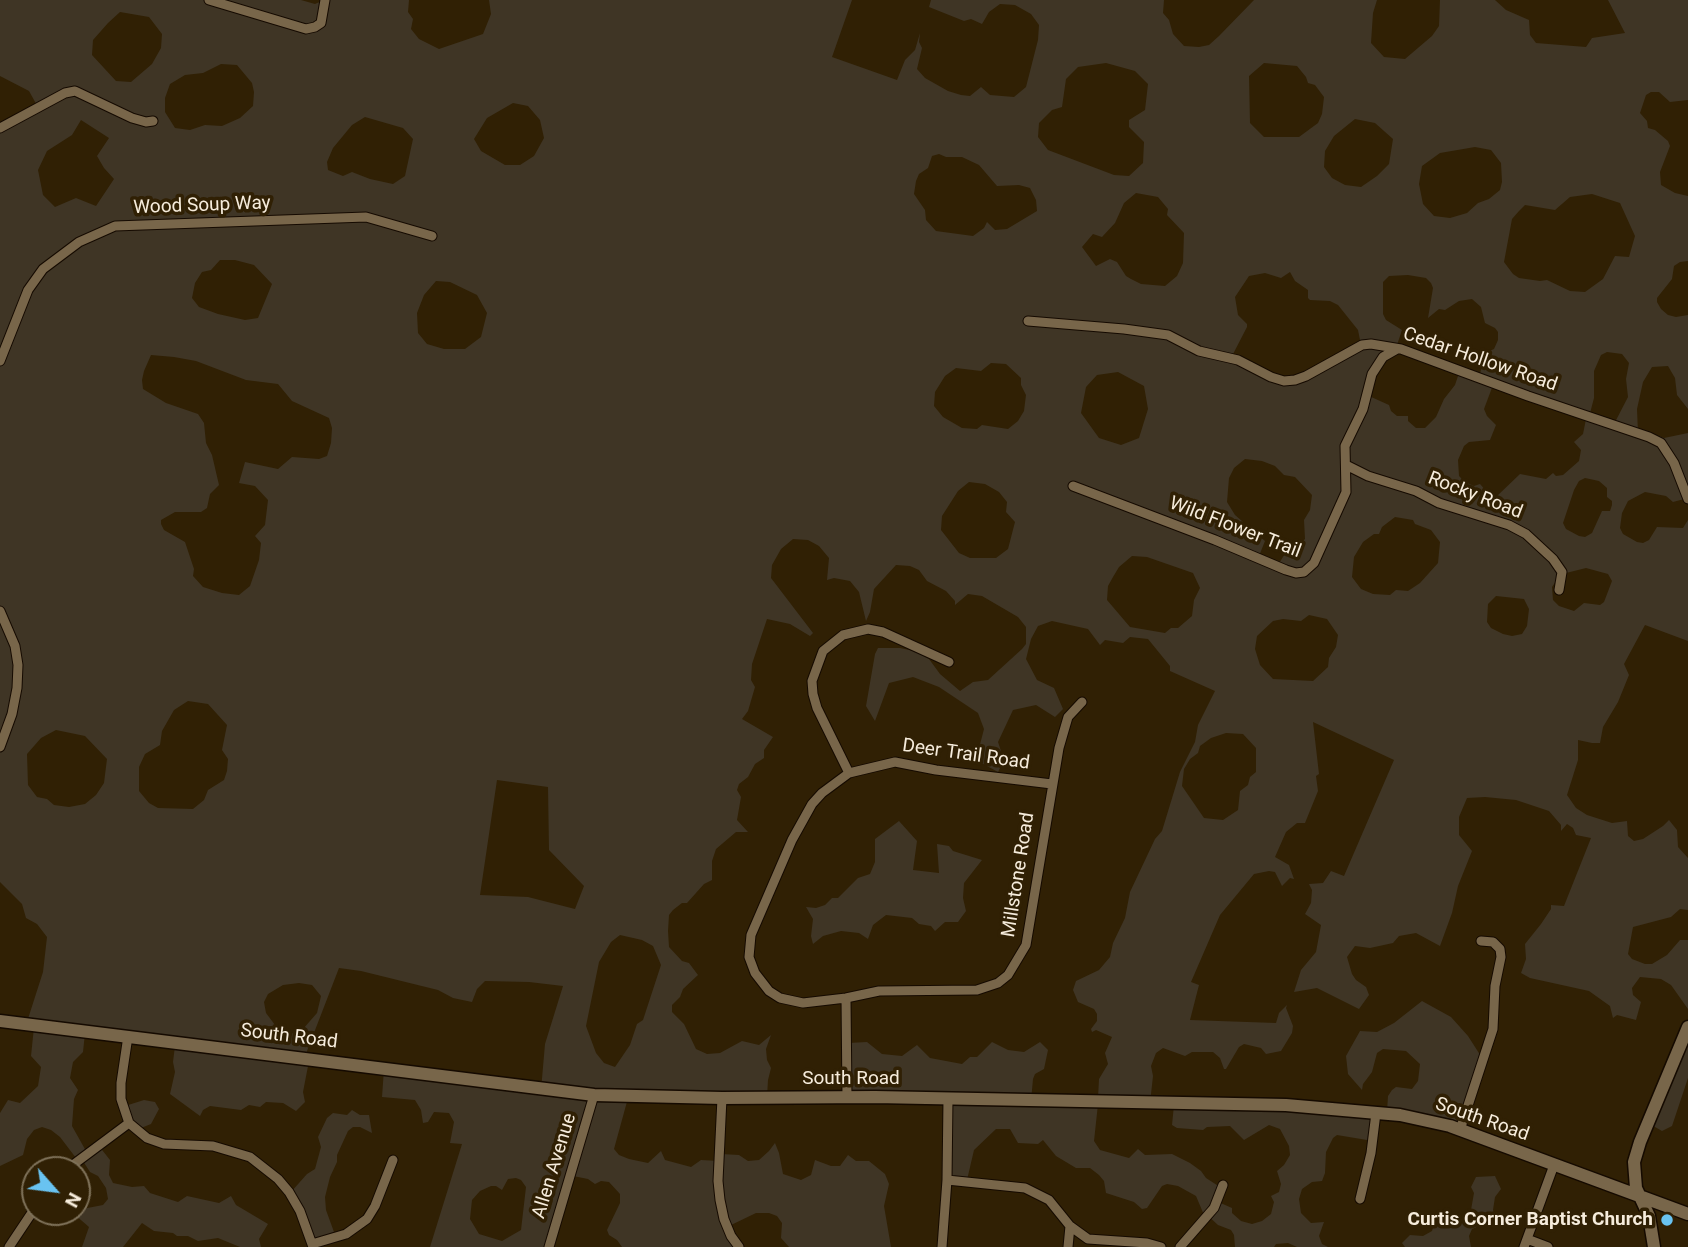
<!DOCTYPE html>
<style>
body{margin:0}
#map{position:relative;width:1688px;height:1247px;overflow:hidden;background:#302004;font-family:Roboto,sans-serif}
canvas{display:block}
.north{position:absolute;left:21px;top:1156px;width:70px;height:70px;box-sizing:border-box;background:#302004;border:2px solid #7f725a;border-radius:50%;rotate:118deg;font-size:19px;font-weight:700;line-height:28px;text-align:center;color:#f6ecdc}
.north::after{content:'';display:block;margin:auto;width:24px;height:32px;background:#69c3f1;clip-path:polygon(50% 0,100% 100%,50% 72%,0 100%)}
</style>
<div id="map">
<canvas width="1688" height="1247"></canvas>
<div class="north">N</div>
</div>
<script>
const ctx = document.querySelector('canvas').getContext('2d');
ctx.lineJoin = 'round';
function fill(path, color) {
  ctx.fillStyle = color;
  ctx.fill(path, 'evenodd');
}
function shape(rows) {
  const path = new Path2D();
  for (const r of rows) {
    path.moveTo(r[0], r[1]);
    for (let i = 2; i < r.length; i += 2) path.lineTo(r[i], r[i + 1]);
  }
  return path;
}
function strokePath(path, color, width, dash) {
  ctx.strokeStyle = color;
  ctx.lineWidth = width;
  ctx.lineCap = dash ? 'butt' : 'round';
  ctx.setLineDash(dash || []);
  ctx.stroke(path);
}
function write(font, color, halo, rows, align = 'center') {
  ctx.font = font + ' Roboto,sans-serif';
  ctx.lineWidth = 7;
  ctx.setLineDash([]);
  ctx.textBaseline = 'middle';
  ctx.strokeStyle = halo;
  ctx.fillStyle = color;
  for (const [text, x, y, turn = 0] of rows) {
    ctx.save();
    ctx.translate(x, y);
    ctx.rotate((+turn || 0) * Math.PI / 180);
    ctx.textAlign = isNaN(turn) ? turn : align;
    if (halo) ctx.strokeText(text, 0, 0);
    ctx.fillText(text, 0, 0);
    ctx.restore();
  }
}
fill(shape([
 [0,0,301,0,315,4,324,0,409,0,408,12,413,19,411,29,419,39,439,49,483,34,491,14,489,0,852,0,832,57,897,80,905,60,915,50,920,33,919,42,922,48,917,69,925,78,948,91,961,95,970,96,981,87,990,95,1014,97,1026,87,1038,40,1039,25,1031,14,1015,5,1000,4,989,12,982,24,971,19,964,21,929,7,931,0,1164,0,1163,13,1169,20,1173,34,1184,46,1199,47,1209,45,1219,36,1254,0,1377,0,1373,13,1371,43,1384,57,1405,59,1432,36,1439,26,1440,0,1495,0,1506,10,1529,20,1530,35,1536,43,1586,47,1592,38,1625,33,1608,0,1688,0,1688,100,1670,102,1659,92,1651,92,1646,95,1640,113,1647,121,1648,128,1655,130,1668,141,1670,146,1660,172,1661,185,1675,193,1688,196,1688,261,1680,262,1674,266,1672,279,1657,298,1657,302,1661,309,1668,315,1676,317,1688,315,1688,409,1677,395,1675,378,1668,366,1652,367,1643,382,1637,409,1638,433,1654,434,1664,438,1688,433,1688,498,1673,502,1666,496,1645,492,1628,501,1622,513,1620,528,1623,534,1637,542,1643,543,1649,540,1657,527,1683,528,1688,520,1688,641,1645,625,1624,664,1629,675,1618,702,1603,727,1600,743,1592,743,1578,740,1578,760,1567,795,1576,808,1587,815,1612,823,1627,821,1628,836,1634,841,1643,839,1663,826,1669,820,1677,830,1678,847,1688,858,1688,910,1680,909,1671,917,1633,927,1628,954,1632,959,1645,964,1652,964,1667,955,1680,940,1688,940,1688,1009,1671,985,1661,979,1640,977,1632,988,1633,995,1641,1002,1636,1020,1617,1015,1613,1018,1610,1006,1589,991,1530,978,1521,973,1526,959,1525,944,1541,924,1551,909,1551,905,1564,906,1591,838,1576,835,1573,828,1567,824,1561,831,1561,825,1549,811,1516,800,1485,797,1467,798,1459,817,1459,835,1472,851,1458,886,1452,913,1440,946,1416,933,1399,936,1393,943,1370,948,1355,946,1347,957,1352,974,1356,980,1366,987,1369,995,1359,1009,1317,988,1294,992,1301,970,1316,952,1321,925,1305,914,1311,903,1312,890,1309,884,1323,883,1331,871,1344,876,1394,760,1313,722,1319,774,1316,776,1318,791,1305,823,1297,823,1286,832,1275,857,1289,865,1294,879,1290,878,1282,886,1275,872,1269,871,1254,874,1220,915,1191,982,1199,985,1190,1020,1276,1023,1279,1013,1287,1005,1286,1008,1293,1026,1292,1033,1281,1051,1266,1054,1261,1048,1244,1044,1239,1047,1226,1069,1224,1069,1220,1058,1213,1052,1192,1052,1185,1056,1163,1048,1156,1053,1151,1066,1153,1076,1150,1103,1098,1098,1099,1079,1108,1064,1105,1053,1112,1037,1096,1030,1092,1032,1091,1029,1097,1021,1097,1014,1094,1009,1078,1002,1073,990,1076,981,1099,970,1110,957,1113,943,1125,918,1130,892,1155,839,1162,831,1180,772,1195,742,1198,725,1215,691,1170,671,1170,666,1148,639,1130,637,1123,643,1105,640,1100,645,1088,629,1052,621,1038,626,1031,639,1026,659,1037,680,1054,688,1063,709,1055,717,1036,705,1013,710,998,742,1004,760,998,772,976,760,984,729,978,713,939,687,913,677,889,683,875,721,866,706,875,654,878,648,900,648,914,651,929,659,940,674,960,691,973,682,988,680,1022,649,1026,644,1026,627,1018,617,982,596,968,594,955,605,955,601,946,591,927,581,919,570,910,566,896,565,874,589,870,612,866,621,859,592,850,581,834,578,827,580,829,558,819,546,808,540,793,539,781,549,772,565,771,578,813,633,810,636,790,624,767,619,752,664,751,680,755,687,748,711,742,719,773,737,764,750,764,758,755,764,748,777,739,784,737,790,741,797,737,820,748,832,736,832,716,849,712,861,712,880,704,884,687,903,682,903,673,910,669,915,668,931,669,947,682,961,689,963,698,975,683,989,680,997,672,1005,672,1012,684,1024,696,1049,707,1054,720,1053,742,1041,759,1045,771,1035,766,1049,767,1060,771,1068,768,1080,767,1097,628,1098,614,1149,619,1155,629,1159,648,1163,661,1151,665,1160,691,1167,701,1160,719,1161,721,1154,739,1155,748,1161,759,1160,769,1151,775,1143,779,1153,783,1174,801,1180,811,1175,815,1160,831,1166,840,1166,848,1155,856,1161,869,1161,885,1174,889,1184,884,1206,891,1247,789,1247,781,1238,782,1223,777,1216,769,1213,756,1213,729,1226,739,1247,622,1247,617,1240,609,1235,607,1230,620,1203,620,1194,609,1182,601,1181,595,1184,588,1179,573,1176,550,1247,430,1247,462,1144,450,1143,454,1122,449,1113,434,1112,428,1122,423,1123,421,1110,415,1100,382,1097,384,1069,541,1090,545,1044,563,986,529,982,485,981,477,989,472,1002,453,998,438,990,361,971,339,968,307,1051,306,1058,309,1061,303,1092,305,1102,296,1111,283,1103,266,1102,260,1107,249,1105,241,1110,210,1106,203,1110,200,1116,170,1094,175,1072,173,1062,175,1046,85,1033,83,1052,73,1062,70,1078,78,1090,74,1099,72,1126,86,1151,99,1146,110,1160,109,1175,113,1183,132,1187,144,1186,150,1193,178,1202,187,1196,219,1203,231,1196,236,1205,268,1224,259,1239,261,1247,240,1247,218,1238,198,1241,188,1236,177,1236,173,1233,154,1231,142,1223,123,1247,82,1247,89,1227,74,1214,77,1210,103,1205,108,1199,106,1188,98,1176,90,1172,81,1158,76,1158,60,1137,51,1130,42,1127,34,1130,27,1139,23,1155,0,1166,0,1113,8,1100,20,1103,38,1086,41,1067,31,1056,34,1027,26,1025,43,972,47,937,37,924,26,918,22,904,0,882,0,130,39,109,29,91,0,76],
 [120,12,149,17,162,34,161,48,152,64,131,82,116,81,92,55,93,40,108,23],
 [1106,63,1135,71,1148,84,1145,110,1129,120,1129,127,1144,142,1143,163,1129,176,1114,175,1048,150,1038,137,1039,123,1052,110,1062,107,1066,79,1078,67],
 [1264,63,1297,66,1306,77,1308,83,1315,85,1324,97,1322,114,1318,123,1299,137,1264,137,1250,123,1249,76],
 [221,64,237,65,252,83,254,92,253,106,240,118,222,126,205,125,190,130,175,128,165,112,165,98,170,84,185,75,203,73],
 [513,103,528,106,540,120,544,138,534,156,520,165,505,165,481,151,474,139,487,118],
 [365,117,403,128,413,139,405,176,393,184,370,179,352,172,343,176,328,170,327,162,333,148,352,125],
 [1355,119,1375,123,1393,139,1389,164,1377,176,1361,187,1345,185,1332,178,1324,167,1325,151,1334,136],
 [81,120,109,138,97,156,104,168,114,179,96,206,76,198,55,207,43,195,38,170,47,151,72,135],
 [1475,147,1491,150,1501,163,1502,182,1500,190,1489,199,1478,203,1467,213,1450,218,1434,216,1423,204,1419,184,1422,166,1440,153],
 [939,154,946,157,962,157,979,165,997,186,1019,185,1030,188,1036,200,1037,211,1007,229,995,230,987,222,984,228,973,236,936,231,926,220,925,210,914,194,916,181,919,174,928,168,932,156],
 [1136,193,1158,197,1168,209,1167,215,1184,233,1183,263,1177,276,1165,286,1141,284,1131,279,1126,276,1117,262,1110,259,1096,266,1082,247,1093,234,1102,237,1115,223,1124,203],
 [1592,194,1620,203,1635,236,1629,257,1615,256,1603,279,1585,292,1570,291,1547,280,1540,281,1519,278,1513,274,1504,262,1512,219,1519,211,1525,205,1555,210,1570,197],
 [220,260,235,260,254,265,272,284,258,318,245,320,218,314,199,307,192,298,195,283,202,272,211,270],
 [1290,272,1295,281,1308,290,1308,298,1310,300,1330,301,1338,305,1358,330,1361,345,1293,382,1231,358,1247,327,1247,324,1238,315,1235,297,1249,276,1265,273,1281,278],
 [1408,275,1426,278,1431,283,1433,288,1428,318,1439,309,1445,310,1459,301,1472,299,1481,307,1485,323,1495,328,1498,332,1498,340,1494,349,1485,353,1479,378,1459,373,1455,385,1444,399,1436,417,1425,428,1416,428,1408,421,1408,416,1397,416,1391,411,1389,405,1369,396,1375,369,1396,348,1402,330,1386,320,1383,314,1383,282,1389,276],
 [436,281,450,282,477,295,487,313,481,337,465,349,444,349,427,344,418,333,417,313,424,295],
 [1607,352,1622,354,1629,363,1626,379,1628,397,1613,426,1589,417,1594,398,1594,371,1601,355],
 [151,355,174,357,196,361,246,380,278,384,292,401,329,418,332,428,331,443,327,456,319,459,292,457,278,469,245,462,239,483,255,486,268,500,265,525,255,536,261,543,259,560,250,586,239,595,222,593,203,587,193,576,194,569,185,542,164,530,161,524,161,520,175,512,201,512,207,508,210,494,219,485,212,455,206,443,204,423,198,414,166,403,143,389,142,380,144,371],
 [991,363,1006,364,1021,378,1021,385,1026,395,1024,411,1018,421,1008,429,982,425,977,429,962,428,943,417,934,406,935,392,945,376,956,368,981,371],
 [1118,372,1144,386,1148,409,1139,438,1121,445,1099,438,1081,413,1086,387,1097,375],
 [1493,385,1586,419,1583,434,1574,442,1581,450,1579,461,1563,475,1556,476,1553,473,1546,479,1520,474,1497,496,1488,493,1480,484,1474,486,1465,482,1459,476,1458,460,1464,446,1469,442,1490,440,1496,425,1487,416,1484,409],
 [1245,459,1262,461,1275,466,1284,475,1295,477,1312,495,1310,510,1304,520,1305,539,1292,552,1286,552,1278,565,1259,556,1265,541,1235,515,1227,502,1229,478,1234,468],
 [1585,478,1599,481,1607,488,1607,497,1612,501,1612,505,1610,511,1602,511,1592,533,1585,537,1579,536,1566,529,1563,523,1574,490,1579,481],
 [969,482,985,484,999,492,1007,502,1006,512,1015,522,1008,549,996,558,970,558,959,553,941,530,942,516,958,491],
 [1395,517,1413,520,1415,524,1431,530,1440,542,1438,563,1420,583,1408,591,1396,590,1390,595,1373,594,1361,589,1352,577,1354,557,1363,542,1374,534,1379,534,1382,527],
 [1132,556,1147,557,1193,573,1200,588,1194,600,1192,616,1178,628,1171,628,1165,633,1130,627,1107,600,1108,586,1113,577,1119,567],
 [1586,568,1608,574,1612,581,1604,602,1600,605,1584,603,1574,611,1559,606,1553,600,1552,587,1558,578,1566,573],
 [1496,596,1524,599,1529,609,1527,626,1522,634,1512,636,1503,634,1491,628,1487,622,1488,604],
 [1309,615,1327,619,1338,635,1336,647,1329,658,1328,667,1313,681,1273,679,1260,665,1255,649,1257,636,1273,621,1283,619,1301,621],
 [188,701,208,704,227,725,222,750,228,759,227,771,224,780,208,790,204,800,193,809,158,808,149,803,139,791,139,767,145,754,160,745,162,731,174,710],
 [56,730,85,736,107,759,104,783,96,795,85,804,69,807,54,805,47,799,37,797,28,785,27,754,41,738],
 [1226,733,1243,734,1256,748,1256,772,1250,777,1248,785,1240,791,1238,810,1223,820,1204,818,1182,786,1184,769,1190,759,1198,753,1200,746,1211,738],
 [497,780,548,787,549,850,584,886,575,909,528,897,480,895],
 [620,935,642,940,653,946,661,965,643,1020,637,1024,630,1045,615,1067,604,1063,596,1053,586,1026,599,962,611,942],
 [299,983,312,985,321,996,317,1013,303,1029,291,1034,278,1029,266,1013,264,1002,268,994,283,985],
 [516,1178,521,1180,526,1187,521,1230,502,1241,479,1234,470,1219,472,1200,480,1191,491,1186,496,1186,502,1190,508,1179],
 [899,821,917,841,913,870,939,873,937,844,949,846,953,851,982,860,964,883,963,898,966,911,958,922,945,922,935,931,931,926,919,924,912,918,886,915,873,925,868,939,859,933,841,931,823,936,813,944,811,936,813,919,806,907,816,908,825,905,832,898,838,898,858,878,870,874,875,862,875,839],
 [1422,1001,1451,1017,1468,1036,1484,1061,1462,1130,1387,1112,1388,1096,1392,1090,1396,1087,1412,1089,1418,1081,1420,1064,1406,1051,1383,1049,1377,1053,1372,1072,1363,1084,1362,1090,1348,1074,1346,1056,1360,1031,1377,1032,1394,1023],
 [1688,1030,1688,1078,1672,1126,1662,1131,1648,1123],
 [867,1042,882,1054,902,1056,917,1045,930,1058,962,1064,970,1057,977,1057,992,1042,1008,1050,1024,1052,1040,1042,1048,1050,1044,1069,1035,1074,1033,1079,1031,1101,1098,1104,1094,1141,1100,1150,1129,1158,1138,1149,1145,1155,1172,1154,1190,1163,1201,1171,1206,1178,1220,1187,1216,1201,1232,1208,1232,1213,1241,1221,1252,1224,1262,1221,1271,1214,1274,1202,1271,1196,1279,1192,1281,1184,1277,1171,1284,1165,1290,1155,1289,1146,1280,1129,1269,1125,1244,1140,1230,1126,1207,1127,1203,1130,1177,1128,1172,1125,1174,1105,1374,1113,1373,1141,1337,1135,1333,1138,1326,1152,1325,1173,1322,1181,1312,1182,1302,1189,1299,1199,1301,1213,1311,1223,1324,1222,1319,1236,1322,1244,1328,1247,1297,1247,1288,1243,1276,1244,1274,1247,1235,1247,1234,1235,1231,1230,1218,1225,1206,1214,1204,1215,1196,1196,1178,1186,1167,1184,1162,1186,1147,1208,1142,1209,1134,1202,1106,1193,1104,1181,1099,1175,1090,1168,1076,1168,1056,1156,1043,1140,1038,1144,1018,1143,1010,1129,996,1129,974,1150,967,1180,951,1180,949,1100,850,1099,848,1043],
 [144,1100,155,1102,159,1109,151,1124,136,1130,125,1106],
 [352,1110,360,1115,369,1115,372,1133,360,1127,353,1127,348,1131,337,1155,337,1162,330,1177,325,1197,326,1210,334,1232,312,1240,291,1192,307,1174,315,1169,321,1147,318,1137,327,1118,333,1113,347,1115],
 [1495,1176,1501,1189,1495,1197,1493,1210,1494,1213,1490,1221,1472,1229,1469,1236,1471,1247,1405,1247,1402,1243,1410,1235,1423,1236,1432,1231,1435,1220,1442,1218,1459,1221,1471,1210,1474,1193,1471,1187,1476,1177]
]), '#3f3525');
const street = shape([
 [209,0,306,29,315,27,321,23,325,0],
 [0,128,65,93,75,91,132,118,146,122,153,121],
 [1028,321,1124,329,1168,335,1199,351,1238,360,1271,377,1284,381,1295,380,1306,376,1362,345,1371,344,1401,349,1528,396,1649,437,1661,443,1674,463,1688,499],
 [0,361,28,290,43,269,79,242,115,226,366,217,432,236],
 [1346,465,1368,476,1416,491,1439,503,1509,525,1526,534,1553,559,1562,572,1559,590],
 [1073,486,1215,540,1286,570,1296,573,1304,572,1314,563,1346,492,1345,446,1363,409,1372,374,1383,357,1397,349],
 [0,611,15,646,18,665,17,688,12,714,0,747],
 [849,773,817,708,813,694,812,681,823,651,843,635,868,629,883,632,949,662],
 [1052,784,936,770,895,762,849,773,822,793,812,804,792,840,751,935,749,957,755,973,769,991,780,998,803,1003,846,998,879,991,977,990,998,983,1008,975,1026,945,1059,748,1068,717,1082,702],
 [846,998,847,1098],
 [128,1036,121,1083,121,1099,129,1123,147,1138,164,1144,213,1146,250,1157,278,1179,289,1192,300,1211,313,1247],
 [722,1098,718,1181,720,1200,724,1219,731,1236,739,1247],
 [1460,1130,1493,1029,1495,986,1501,957,1500,949,1493,942,1481,941],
 [66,1170,129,1123],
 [947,1180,1025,1188,1049,1200,1070,1226,1088,1239,1147,1243,1161,1247],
 [1360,1199,1371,1153,1376,1113],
 [1527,1239,1548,1247],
 [312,1244,346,1234,367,1219,375,1206,393,1160],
 [9,1247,35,1208],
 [549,1247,594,1095],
 [942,1247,947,1180,948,1099],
 [1068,1247,1070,1226],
 [1180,1247,1214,1208,1223,1185],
 [1524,1247,1554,1165]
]);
const secondary = shape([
 [0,1021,594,1095,722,1098,875,1097,1286,1105,1400,1115,1450,1126,1688,1214],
 [1654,1247,1649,1216,1636,1188,1634,1162,1640,1142,1688,1027]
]);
strokePath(street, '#150a00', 11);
strokePath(secondary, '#150a00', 15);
strokePath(street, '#78664a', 9);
strokePath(secondary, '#78664a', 12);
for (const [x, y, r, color] of [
 [1667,1220,7,"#69c3f1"]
]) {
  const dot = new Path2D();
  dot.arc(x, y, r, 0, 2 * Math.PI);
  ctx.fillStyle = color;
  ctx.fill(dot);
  strokePath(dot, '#302004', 2.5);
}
write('19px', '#f6ecdc', '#302004', [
 ["Wood Soup Way",202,206,-2],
 ["Cedar Hollow Road",1480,360,19],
 ["Rocky Road",1475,496,21],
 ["Wild Flower Trail",1235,528,21],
 ["Deer Trail Road",966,755,8],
 ["Millstone Road",1019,875,-81],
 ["South Road",289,1037,7],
 ["South Road",851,1079],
 ["South Road",1482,1120,19],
 ["Allen Avenue",555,1166,-73]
]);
write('bold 19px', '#f6ecdc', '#302004', [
 ["Curtis Corner Baptist Church",1653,1220]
], 'right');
</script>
